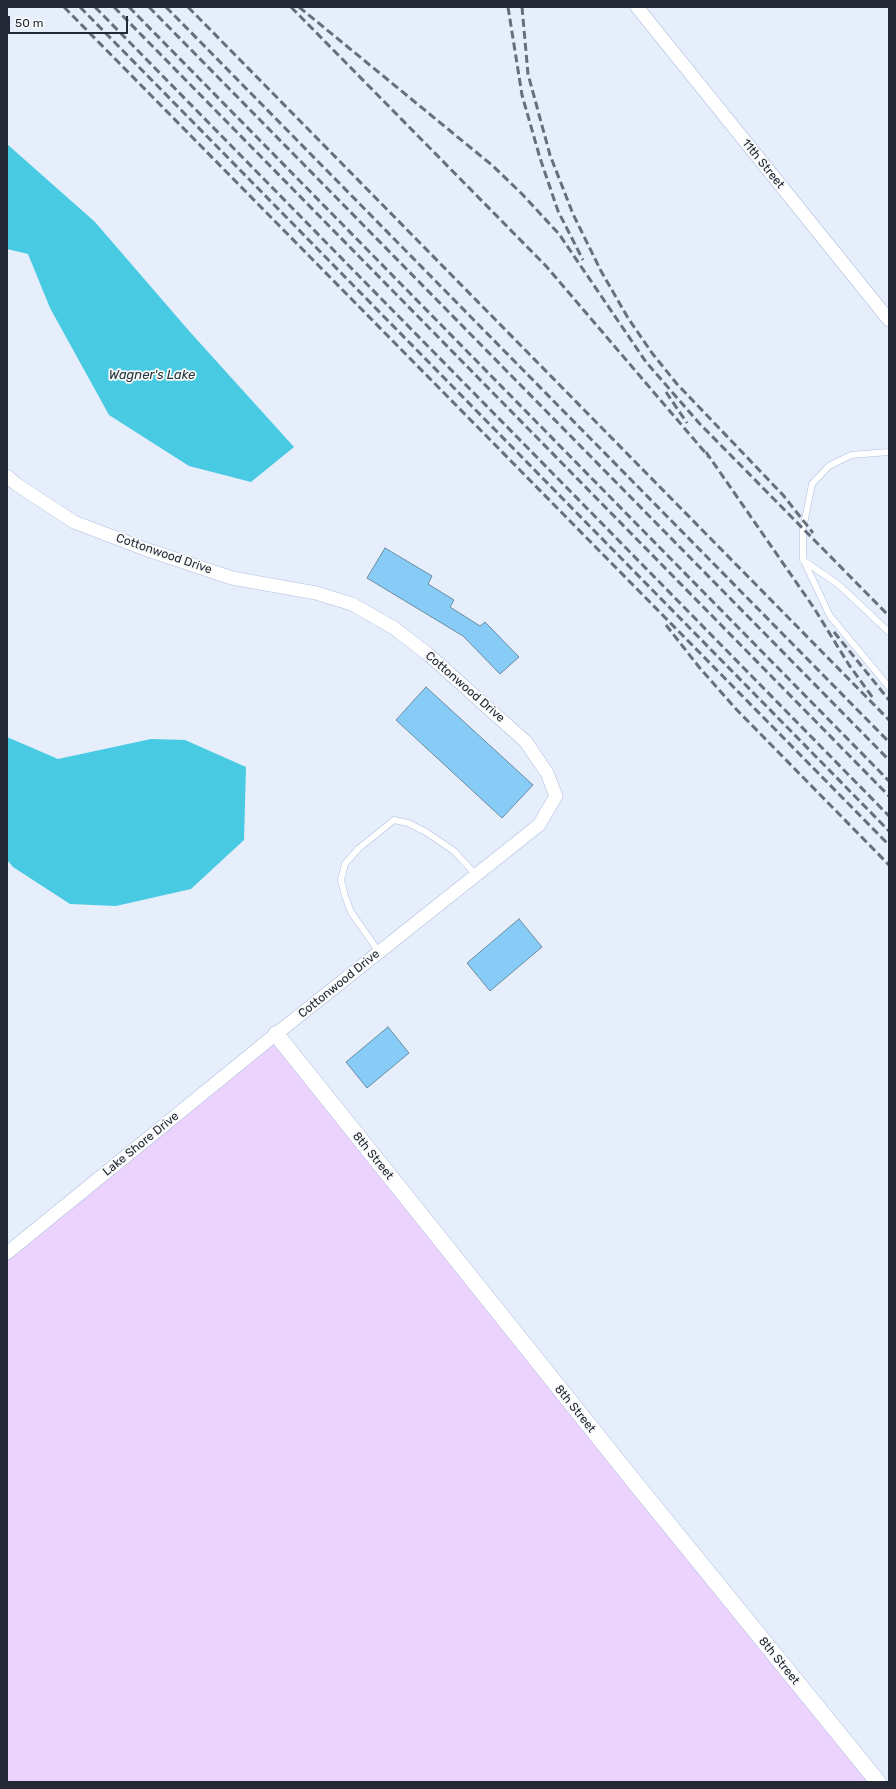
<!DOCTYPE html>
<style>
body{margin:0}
#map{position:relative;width:896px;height:1789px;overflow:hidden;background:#e6edfb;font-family:Rubik,sans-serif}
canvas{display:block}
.frame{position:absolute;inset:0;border:8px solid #222935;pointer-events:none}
.scale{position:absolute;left:8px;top:16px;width:120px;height:18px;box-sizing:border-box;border:2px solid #222935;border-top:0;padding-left:5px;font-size:12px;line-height:14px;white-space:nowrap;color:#222935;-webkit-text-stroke:3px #fafafa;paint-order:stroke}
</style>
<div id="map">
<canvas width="896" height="1789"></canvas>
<div class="frame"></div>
<div class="scale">50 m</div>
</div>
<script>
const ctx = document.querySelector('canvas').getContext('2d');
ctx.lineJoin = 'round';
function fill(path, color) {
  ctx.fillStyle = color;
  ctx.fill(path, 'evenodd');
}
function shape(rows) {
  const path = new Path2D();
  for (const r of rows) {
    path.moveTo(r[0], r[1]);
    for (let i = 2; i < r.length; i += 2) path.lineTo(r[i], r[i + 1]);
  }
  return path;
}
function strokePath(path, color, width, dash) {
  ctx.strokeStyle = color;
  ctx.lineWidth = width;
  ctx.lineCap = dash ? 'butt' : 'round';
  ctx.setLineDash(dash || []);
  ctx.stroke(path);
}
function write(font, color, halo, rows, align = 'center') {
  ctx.font = font + ' Rubik,sans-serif';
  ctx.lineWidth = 3.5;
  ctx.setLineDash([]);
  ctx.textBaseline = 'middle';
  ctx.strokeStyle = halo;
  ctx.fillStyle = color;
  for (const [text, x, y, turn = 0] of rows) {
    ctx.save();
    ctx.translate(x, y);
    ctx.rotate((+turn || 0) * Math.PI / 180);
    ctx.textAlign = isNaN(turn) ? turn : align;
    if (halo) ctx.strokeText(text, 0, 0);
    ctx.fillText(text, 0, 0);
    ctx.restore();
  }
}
fill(shape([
 [276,1034,878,1782,7,1782,7,1253]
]), '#ecd3fe');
fill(shape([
 [7,144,95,222,190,332,294,447,251,482,189,466,109,415,50,308,28,254,7,249],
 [7,737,58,759,151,739,185,740,246,767,244,840,191,889,116,906,70,904,13,867,7,860]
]), '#48cbe2');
const building = shape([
 [385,548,432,576,428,584,454,600,450,607,480,626,485,622,519,657,500,674,463,636,367,578,385,548],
 [426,687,533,785,502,818,396,720,426,687],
 [519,919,542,947,490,991,467,963,519,919],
 [388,1027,409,1053,367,1088,346,1062,388,1027]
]);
fill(building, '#86ccf6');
strokePath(building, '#6a8ba0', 1);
const service = shape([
 [889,452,851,455,829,466,812,484,803,529,803,560,839,585,889,632],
 [804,561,830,616,889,687],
 [379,952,351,912,345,896,341,880,345,864,358,849,394,820,408,823,426,832,454,851,476,875]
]);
const minor = shape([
 [637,7,889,320],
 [7,476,16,484,74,522,145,549,232,578,316,593,352,604,394,628,429,655,526,742,547,773,556,796,539,825,276,1034,7,1253]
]);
const tertiary = shape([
 [276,1034,632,1479,878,1782]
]);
strokePath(service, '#adbfde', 7);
strokePath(minor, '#adbfde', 14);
strokePath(tertiary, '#adbfde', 17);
strokePath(service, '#fff', 6);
strokePath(minor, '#fff', 13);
strokePath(tertiary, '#fff', 16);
strokePath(shape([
 [64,7,889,845],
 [80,7,889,831],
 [95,7,889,816],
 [114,7,889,796],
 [129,7,889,781],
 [149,7,889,760],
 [166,7,889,742],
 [188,7,889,720],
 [291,7,546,266,709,457],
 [299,7,493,166,522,194,559,234,646,362,699,423,889,616],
 [508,7,522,95,540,158,558,211,583,260],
 [522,7,528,74,550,155,573,214,601,271,628,318,652,353,677,384,783,495,813,533],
 [666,392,687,423],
 [706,452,814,608,849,665,873,698],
 [666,625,699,667,736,709,889,865],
 [834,632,889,700]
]), '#686f7c', 3, [8, 4]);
write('12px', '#222935', '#fafafa', [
 ["11th Street",763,164,51],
 ["Cottonwood Drive",164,554,19],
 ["Cottonwood Drive",465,687,41],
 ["Cottonwood Drive",339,984,-39],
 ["Lake Shore Drive",141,1144,-39],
 ["8th Street",373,1156,51],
 ["8th Street",575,1409,51],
 ["8th Street",779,1661,51]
]);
write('italic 13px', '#21373c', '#fafafa', [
 ["Wagner's Lake",152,375]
]);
</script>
